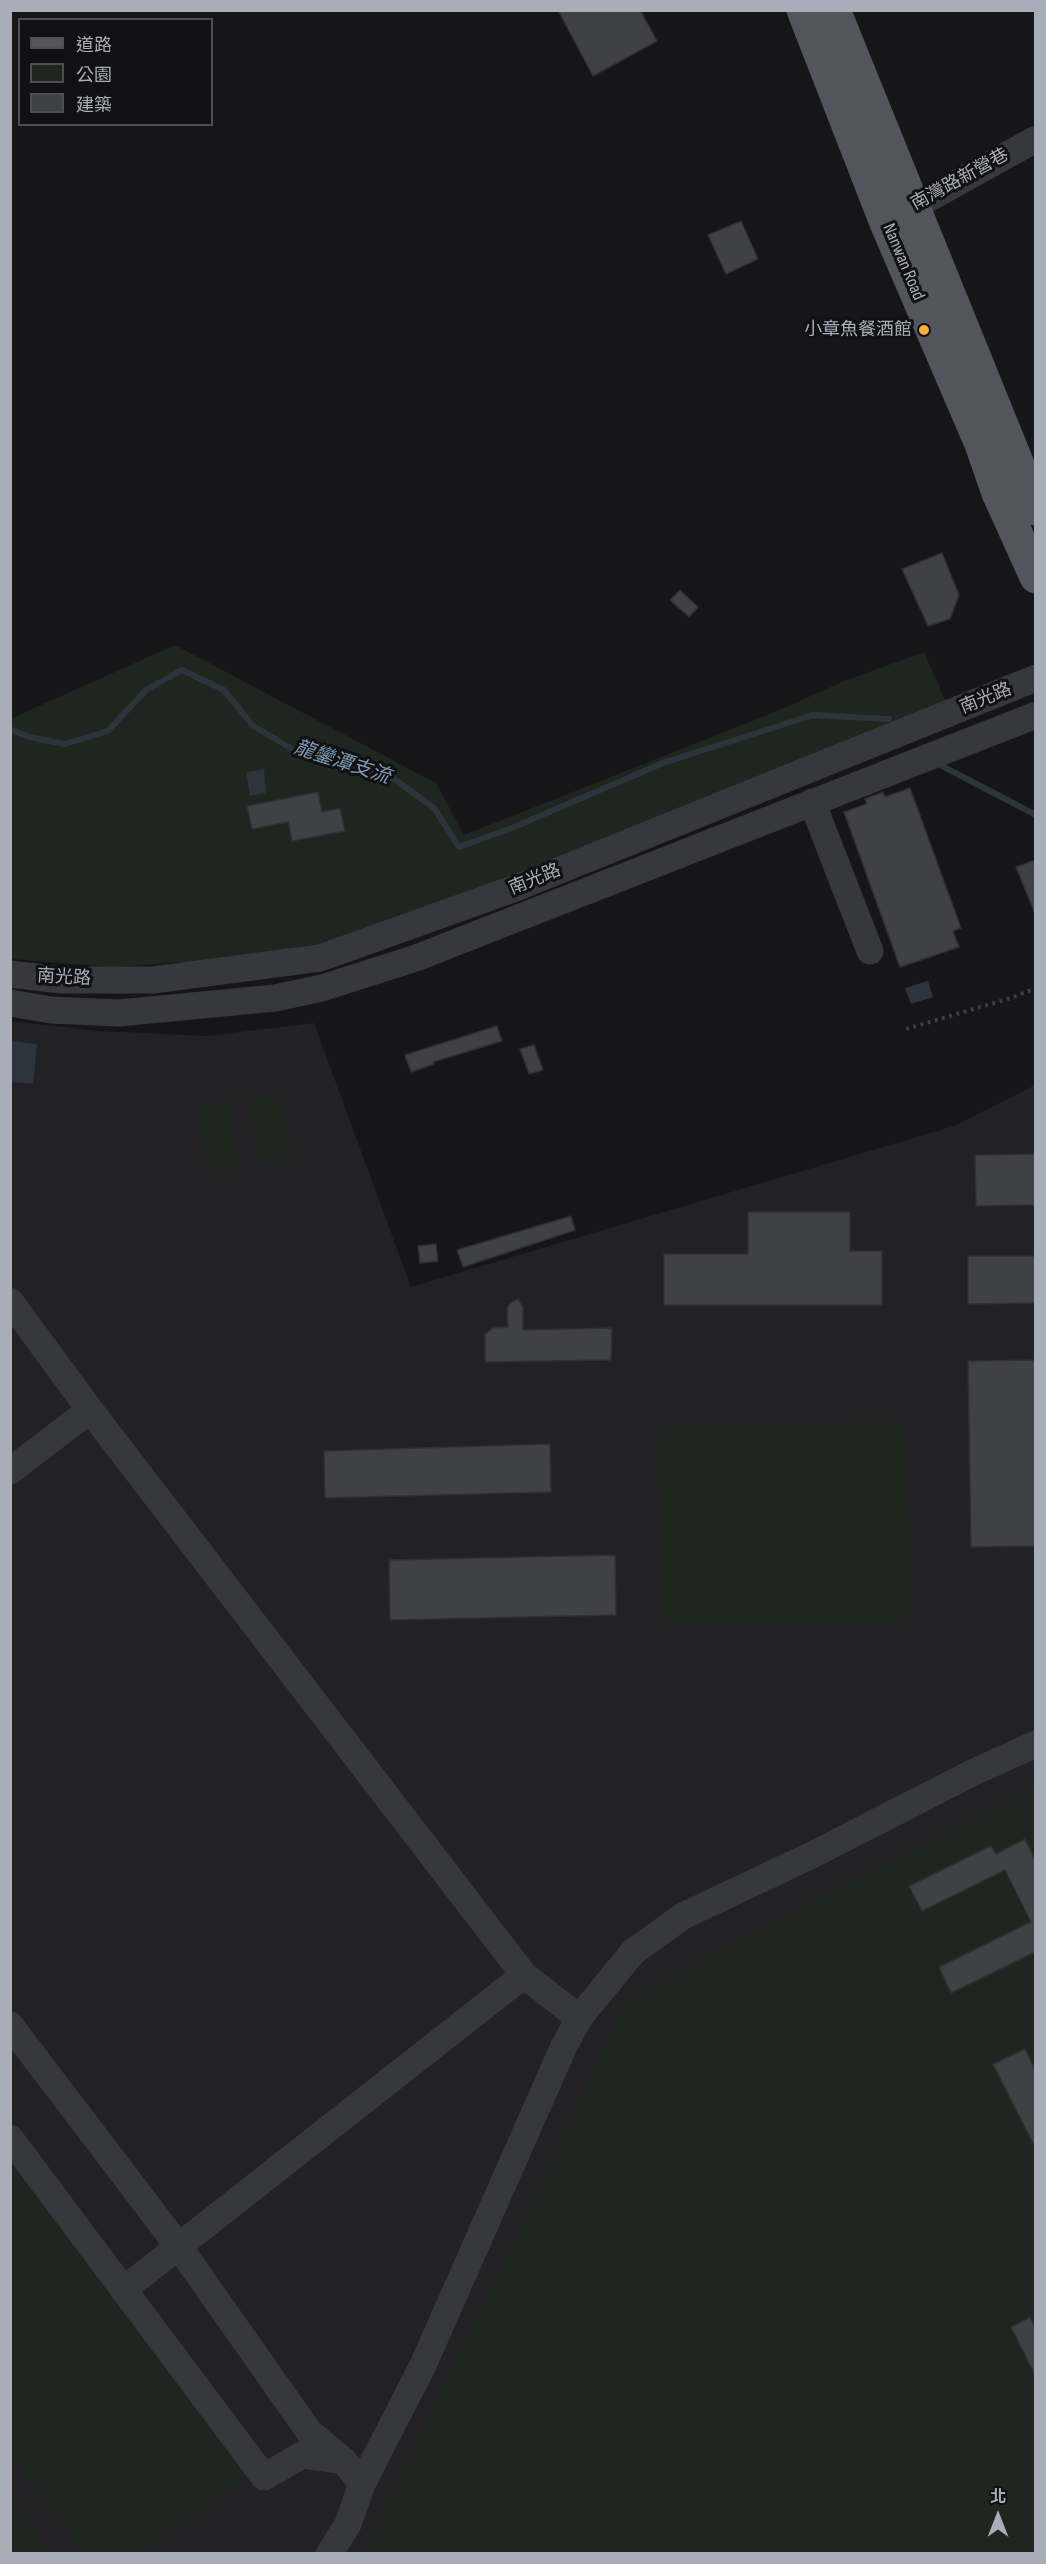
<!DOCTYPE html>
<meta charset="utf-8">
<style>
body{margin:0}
#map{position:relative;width:1046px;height:2564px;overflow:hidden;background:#161618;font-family:"Sofia Sans Condensed","Noto Sans TC",sans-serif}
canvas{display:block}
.frame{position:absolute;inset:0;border:12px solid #a8adb8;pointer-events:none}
.legend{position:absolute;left:18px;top:18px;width:195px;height:108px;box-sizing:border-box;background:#111113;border:2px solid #4d4f55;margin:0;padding:8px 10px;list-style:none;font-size:18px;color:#a8adb8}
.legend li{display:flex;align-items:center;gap:12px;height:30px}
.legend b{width:30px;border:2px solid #4d4f55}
.north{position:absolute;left:968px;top:2486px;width:60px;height:60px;-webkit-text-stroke:4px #111113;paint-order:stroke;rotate:0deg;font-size:16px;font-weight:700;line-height:24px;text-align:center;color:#a8adb8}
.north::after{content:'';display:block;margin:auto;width:21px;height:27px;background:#a8adb8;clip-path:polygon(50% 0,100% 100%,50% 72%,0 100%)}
</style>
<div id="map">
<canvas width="1046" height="2564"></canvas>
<div class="frame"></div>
<ul class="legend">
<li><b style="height:8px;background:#53555c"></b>道路</li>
<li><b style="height:16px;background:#1e261f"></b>公園</li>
<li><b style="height:16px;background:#404145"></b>建築</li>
</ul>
<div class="north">北</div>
</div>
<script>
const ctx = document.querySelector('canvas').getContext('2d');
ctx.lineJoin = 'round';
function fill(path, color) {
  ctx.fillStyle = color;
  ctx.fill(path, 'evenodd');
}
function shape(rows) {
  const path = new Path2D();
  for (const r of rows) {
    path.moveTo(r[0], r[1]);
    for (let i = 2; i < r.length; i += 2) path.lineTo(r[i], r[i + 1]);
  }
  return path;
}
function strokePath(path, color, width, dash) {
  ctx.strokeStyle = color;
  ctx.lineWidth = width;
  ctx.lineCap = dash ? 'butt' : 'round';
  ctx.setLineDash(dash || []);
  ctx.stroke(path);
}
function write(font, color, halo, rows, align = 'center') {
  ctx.font = font + ' "Sofia Sans Condensed","Noto Sans TC",sans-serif';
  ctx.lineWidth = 6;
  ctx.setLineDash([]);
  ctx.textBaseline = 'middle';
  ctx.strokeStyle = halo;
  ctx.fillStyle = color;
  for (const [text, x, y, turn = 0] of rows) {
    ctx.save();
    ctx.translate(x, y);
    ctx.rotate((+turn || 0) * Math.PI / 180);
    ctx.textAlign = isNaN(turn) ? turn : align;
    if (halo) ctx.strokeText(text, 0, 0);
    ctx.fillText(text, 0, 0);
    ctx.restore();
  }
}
fill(shape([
 [11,1021,99,1031,207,1036,314,1023,411,1287,954,1126,1035,1085,1035,2553,11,2554]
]), '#222225');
fill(shape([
 [175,645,436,783,464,835,775,712,844,681,924,652,946,702,421,911,319,944,230,959,112,967,11,959,10,719],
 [281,1094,291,1161,259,1166,249,1099],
 [229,1102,239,1169,208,1173,198,1106],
 [897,1423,907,1437,910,1616,900,1626,671,1626,661,1617,658,1435,670,1425],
 [1035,1786,1035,2553,364,2554,629,1998],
 [11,2158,250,2474,144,2553,85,2553,11,2456],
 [10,2501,11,2501,52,2553,11,2553]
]), '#1e261f');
fill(shape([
 [264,769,266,793,250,796,246,772],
 [928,981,933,997,911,1004,905,988],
 [12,1041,37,1044,33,1084,11,1082]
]), '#2c353c');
strokePath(shape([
 [10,729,29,737,65,744,108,731,146,690,182,670,224,690,253,726,301,754,390,776,434,808,459,847,512,828,663,763,813,715,889,719],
 [942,766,1036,815]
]), '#2c353c', 6);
const building = shape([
 [558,10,640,10,657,41,593,76,558,10],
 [741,221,758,259,726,274,708,235,741,221],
 [942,553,959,595,950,619,928,626,902,569,942,553],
 [680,590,698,607,689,617,670,600,680,590],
 [910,788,961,928,953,931,959,947,900,967,844,812,867,804,865,799,883,792,885,797,910,788],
 [318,792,322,812,340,808,345,831,292,841,288,822,252,829,247,806,318,792],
 [1035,860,1035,914,1016,867,1035,860],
 [497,1026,502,1041,433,1062,434,1064,411,1072,405,1055,497,1026],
 [534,1045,543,1070,529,1074,520,1049,534,1045],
 [1035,1154,1035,1205,976,1206,975,1155,1035,1154],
 [748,1212,850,1212,850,1251,882,1251,882,1305,664,1305,664,1254,748,1254,748,1212],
 [571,1216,575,1230,463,1267,457,1250,571,1216],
 [436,1244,438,1261,420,1263,418,1246,436,1244],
 [968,1256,1035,1256,1035,1303,968,1304,968,1256],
 [518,1299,523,1307,523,1330,612,1328,611,1360,485,1362,485,1334,493,1328,508,1327,507,1309,510,1303,518,1299],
 [1035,1360,1035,1546,971,1547,968,1361,1035,1360],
 [550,1444,551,1492,325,1498,324,1451,550,1444],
 [615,1555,616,1615,390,1620,389,1560,615,1555],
 [1025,1839,1035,1860,1035,1952,951,1993,939,1967,1031,1922,1005,1870,922,1911,909,1886,991,1846,996,1854,1025,1839],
 [1025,2049,1035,2070,1035,2147,993,2064,1025,2049],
 [1030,2317,1035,2328,1035,2375,1011,2327,1030,2317]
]);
fill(building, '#404145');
strokePath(building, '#303034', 1.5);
strokePath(shape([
 [906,1029,1011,998,1036,988]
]), '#3d3f44', 4, [3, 4.5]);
strokePath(shape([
 [897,216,1036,139],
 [812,802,870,951],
 [10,974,61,980,153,980,320,958,513,889,1036,678],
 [10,1003,51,1010,119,1013,275,998,322,988,416,958,1036,715],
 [10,1301,90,1410,524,1975,579,2018],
 [10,1471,90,1410],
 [10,2025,179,2247,310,2433,344,2461,362,2484],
 [10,2138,264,2477,302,2455,344,2461],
 [123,2290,524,1975],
 [329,2554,348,2524,362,2484,423,2365,564,2046,579,2018,633,1952,683,1916,812,1855,974,1772,1036,1744]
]), '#37383d', 27);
strokePath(shape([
 [803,10,886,223,981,444,998,493,1036,577],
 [834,10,1036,509]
]), '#53555c', 33);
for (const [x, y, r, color] of [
 [924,330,6,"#f2b134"]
]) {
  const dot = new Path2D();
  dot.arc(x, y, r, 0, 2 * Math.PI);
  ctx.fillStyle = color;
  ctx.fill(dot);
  strokePath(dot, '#111113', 2);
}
write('18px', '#a8adb8', '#111113', [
 ["南灣路新營巷",960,180,-29],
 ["Nanwan Road",903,262,67],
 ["南光路",986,699,-22],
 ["南光路",535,880,-22],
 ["南光路",64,978,3]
]);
write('18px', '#a8adb8', '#111113', [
 ["小章魚餐酒館",912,330]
], 'right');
write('italic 20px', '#7f9bb3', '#111113', [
 ["龍鑾潭支流",342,763,18]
]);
</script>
